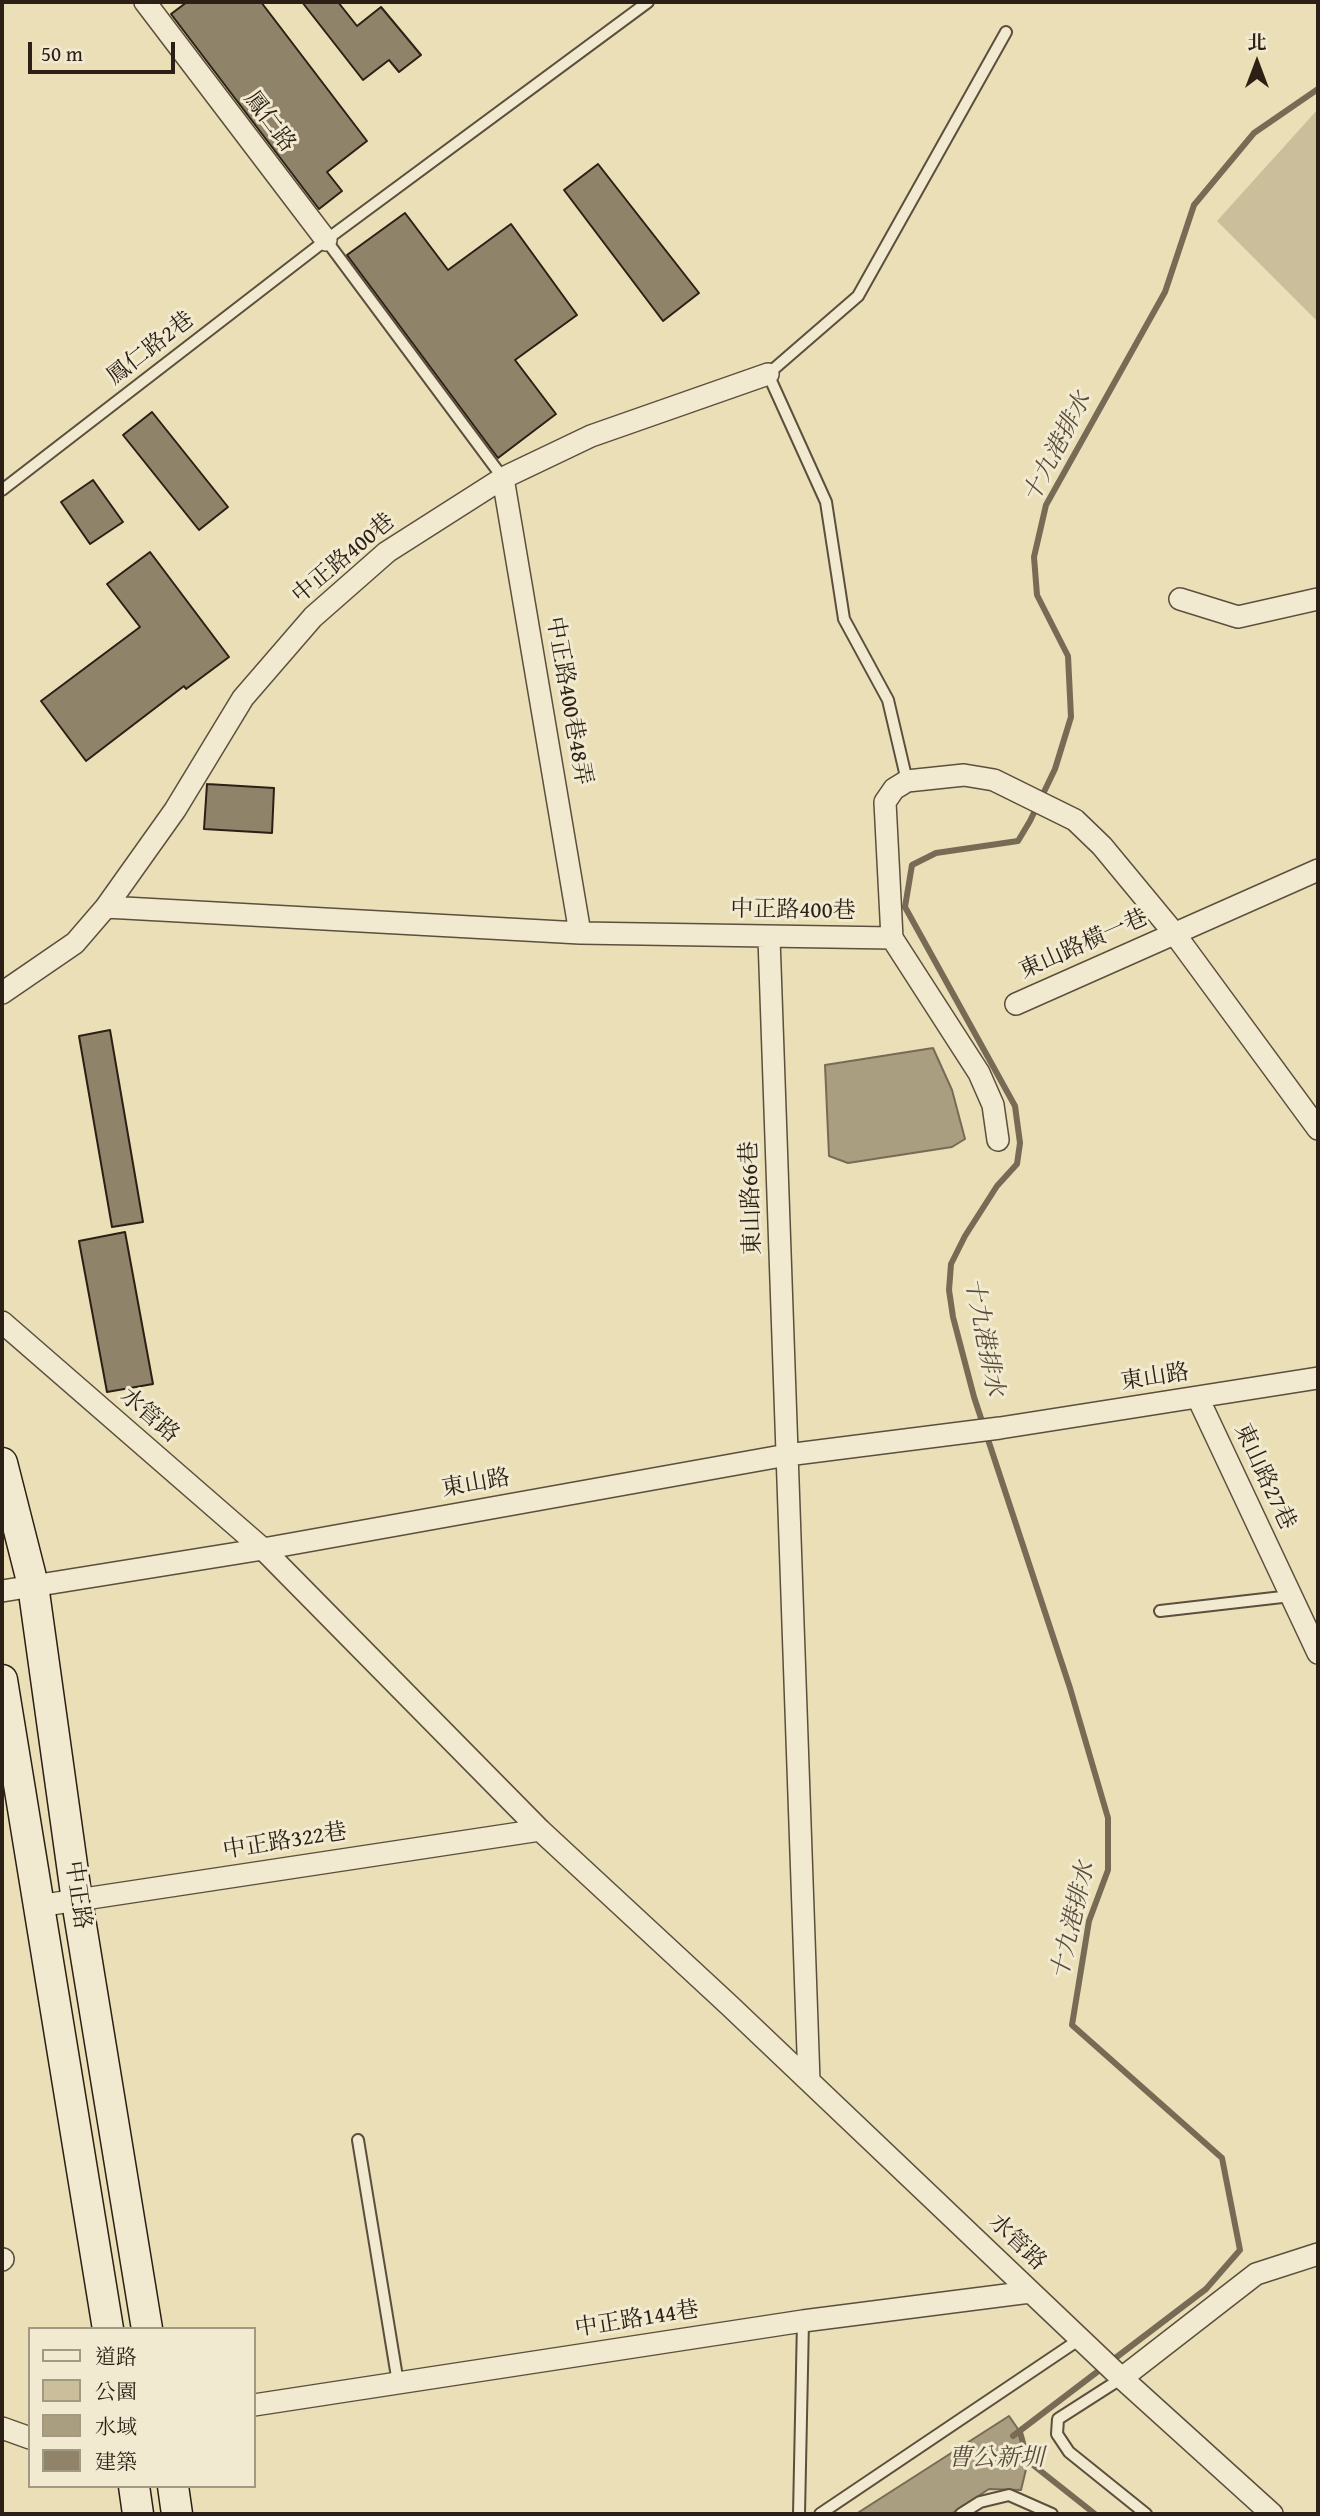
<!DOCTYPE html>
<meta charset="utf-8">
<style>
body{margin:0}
#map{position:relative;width:1320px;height:2516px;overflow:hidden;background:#eadfb6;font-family:"Gentium Book Plus","Noto Serif TC",serif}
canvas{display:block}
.frame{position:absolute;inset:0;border:4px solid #2c1f15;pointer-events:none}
.legend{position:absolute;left:28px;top:2327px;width:228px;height:161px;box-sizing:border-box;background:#f1ead0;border:2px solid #a29985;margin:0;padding:9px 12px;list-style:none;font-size:21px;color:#2c1f15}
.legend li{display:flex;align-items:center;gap:14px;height:35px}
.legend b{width:35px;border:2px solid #a29985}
.north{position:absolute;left:1222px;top:28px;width:70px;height:70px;-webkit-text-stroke:5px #f1ead0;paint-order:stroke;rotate:0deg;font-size:19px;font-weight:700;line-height:28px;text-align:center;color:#2c1f15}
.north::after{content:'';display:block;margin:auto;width:24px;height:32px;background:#2c1f15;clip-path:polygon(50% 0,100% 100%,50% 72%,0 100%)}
.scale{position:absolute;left:28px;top:42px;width:147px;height:32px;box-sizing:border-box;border:4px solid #2c1f15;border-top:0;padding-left:9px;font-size:21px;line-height:24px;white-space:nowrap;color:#2c1f15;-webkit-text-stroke:5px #f1ead0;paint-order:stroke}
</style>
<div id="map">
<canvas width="1320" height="2516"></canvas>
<div class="frame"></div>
<ul class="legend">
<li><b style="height:9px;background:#f1ead0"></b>道路</li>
<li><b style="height:19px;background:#cabe9b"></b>公園</li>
<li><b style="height:19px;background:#a99e7f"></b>水域</li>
<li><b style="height:19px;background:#8f8369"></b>建築</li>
</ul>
<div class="north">北</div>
<div class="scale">50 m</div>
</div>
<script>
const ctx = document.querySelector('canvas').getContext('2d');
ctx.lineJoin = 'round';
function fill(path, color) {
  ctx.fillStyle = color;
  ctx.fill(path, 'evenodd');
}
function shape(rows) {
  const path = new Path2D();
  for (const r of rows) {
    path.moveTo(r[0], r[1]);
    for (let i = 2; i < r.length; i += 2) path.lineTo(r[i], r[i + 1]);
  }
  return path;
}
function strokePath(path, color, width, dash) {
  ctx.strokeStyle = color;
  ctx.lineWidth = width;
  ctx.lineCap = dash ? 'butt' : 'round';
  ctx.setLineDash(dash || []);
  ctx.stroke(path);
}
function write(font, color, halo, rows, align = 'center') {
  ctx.font = font + ' "Gentium Book Plus","Noto Serif TC",serif';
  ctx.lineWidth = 6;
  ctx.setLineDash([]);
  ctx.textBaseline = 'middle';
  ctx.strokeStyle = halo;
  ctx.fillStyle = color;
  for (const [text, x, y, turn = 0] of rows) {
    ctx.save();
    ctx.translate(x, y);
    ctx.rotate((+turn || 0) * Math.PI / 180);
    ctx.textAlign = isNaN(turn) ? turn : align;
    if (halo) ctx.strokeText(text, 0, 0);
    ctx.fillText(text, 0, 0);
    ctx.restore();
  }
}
fill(shape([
 [1318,109,1318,322,1217,221]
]), '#cabe9b');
const water = shape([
 [933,1048,952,1090,965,1139,952,1147,848,1163,829,1156,825,1065,933,1048],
 [1009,2416,1020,2432,1028,2461,1021,2490,989,2489,951,2514,856,2514,1009,2416]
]);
fill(water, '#a99e7f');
strokePath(water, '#776b55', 2);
strokePath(shape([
 [1020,2432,1028,2461,1095,2514],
 [1013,2436,1206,2289,1240,2250,1222,2158,1072,2025,1089,1921,1108,1870,1108,1818,1070,1688,974,1397,953,1317,949,1290,951,1264,965,1236,997,1186,1017,1164,1020,1143,1015,1106,905,907,912,865,936,853,1018,841,1030,821,1055,769,1071,717,1068,656,1037,595,1034,557,1046,505,1165,292,1194,205,1254,133,1318,89]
]), '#776b55', 6);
const building = shape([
 [187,2,261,2,367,141,327,172,342,191,319,209,171,14,187,2],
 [302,2,338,2,357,26,381,7,421,55,399,72,389,60,363,80,302,2],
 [598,164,699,293,663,321,564,190,598,164],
 [405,213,448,270,511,224,577,315,515,360,556,414,498,458,347,255,405,213],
 [152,412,228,507,199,530,123,435,152,412],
 [93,480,123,522,90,544,61,502,93,480],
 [150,552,229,657,186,689,184,686,86,761,41,701,140,627,107,584,150,552],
 [207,784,274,788,272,833,204,829,207,784],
 [110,1030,143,1222,112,1227,79,1036,110,1030],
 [125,1232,153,1384,107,1392,79,1241,125,1232]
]);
fill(building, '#8f8369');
strokePath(building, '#2c1f15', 2);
const service = shape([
 [326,240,503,478],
 [2,490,326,240,648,2],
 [907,781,888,700,844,619,826,502,768,374,858,296,1006,32],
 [1160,1611,1291,1596],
 [358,2140,398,2383],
 [1122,2378,1058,2419,1057,2434,1069,2452,1146,2514],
 [799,2514,803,2321],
 [820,2514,1080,2339],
 [961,2514,980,2502,1009,2495,1052,2514]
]);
const minor = shape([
 [145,2,326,240],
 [503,478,580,933],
 [1180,599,1238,617,1318,599],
 [106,907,580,933,892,938],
 [769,938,809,2081],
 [2,993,75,943,106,907,175,810,243,698,313,617,387,552,503,478,591,436,768,374],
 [1016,1004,1318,870],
 [998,1140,993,1105,979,1073,892,938,885,802,894,789,907,781,964,775,994,780,1075,820,1102,846,1174,933,1318,1129],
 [2,1322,263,1549,540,1830,729,2005,1114,2371,1272,2514],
 [1198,1398,1318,1653],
 [2,1591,263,1549,787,1455,1000,1428,1318,1378],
 [38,1906,540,1830],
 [2,2260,3,2259],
 [1122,2378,1256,2274,1318,2254],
 [254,2405,803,2321,1030,2292],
 [2,2428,30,2438]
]);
const secondary = shape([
 [2,1463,33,1585,77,1901,147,2329],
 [2,1680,108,2329],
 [134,2486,138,2514],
 [173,2486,177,2514]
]);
strokePath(service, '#5c4f3d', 14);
strokePath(minor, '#5c4f3d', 24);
strokePath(secondary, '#2c1f15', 33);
strokePath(service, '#f1ead0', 10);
strokePath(minor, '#f1ead0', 21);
strokePath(secondary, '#f1ead0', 30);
write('23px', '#2c1f15', '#f1ead0', [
 ["鳳仁路",269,122,53],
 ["鳳仁路2巷",151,349,-38],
 ["中正路400巷",344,559,-40],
 ["中正路400巷48弄",568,701,80],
 ["中正路400巷",793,911,1],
 ["東山路橫一巷",1084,945,-24],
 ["東山路66巷",752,1198,-92],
 ["東山路",1155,1378,-9],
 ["水管路",149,1416,41],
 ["東山路27巷",1264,1477,65],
 ["東山路",476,1484,-10],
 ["中正路322巷",285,1842,-9],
 ["中正路",77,1895,82],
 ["水管路",1017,2243,44],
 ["中正路144巷",637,2320,-9]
]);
write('italic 24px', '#584b3a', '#f1ead0', [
 ["十九港排水",1058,448,-63],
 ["十九港排水",983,1337,79],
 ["十九港排水",1074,1921,-77],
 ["曹公新圳",996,2459]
]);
</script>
